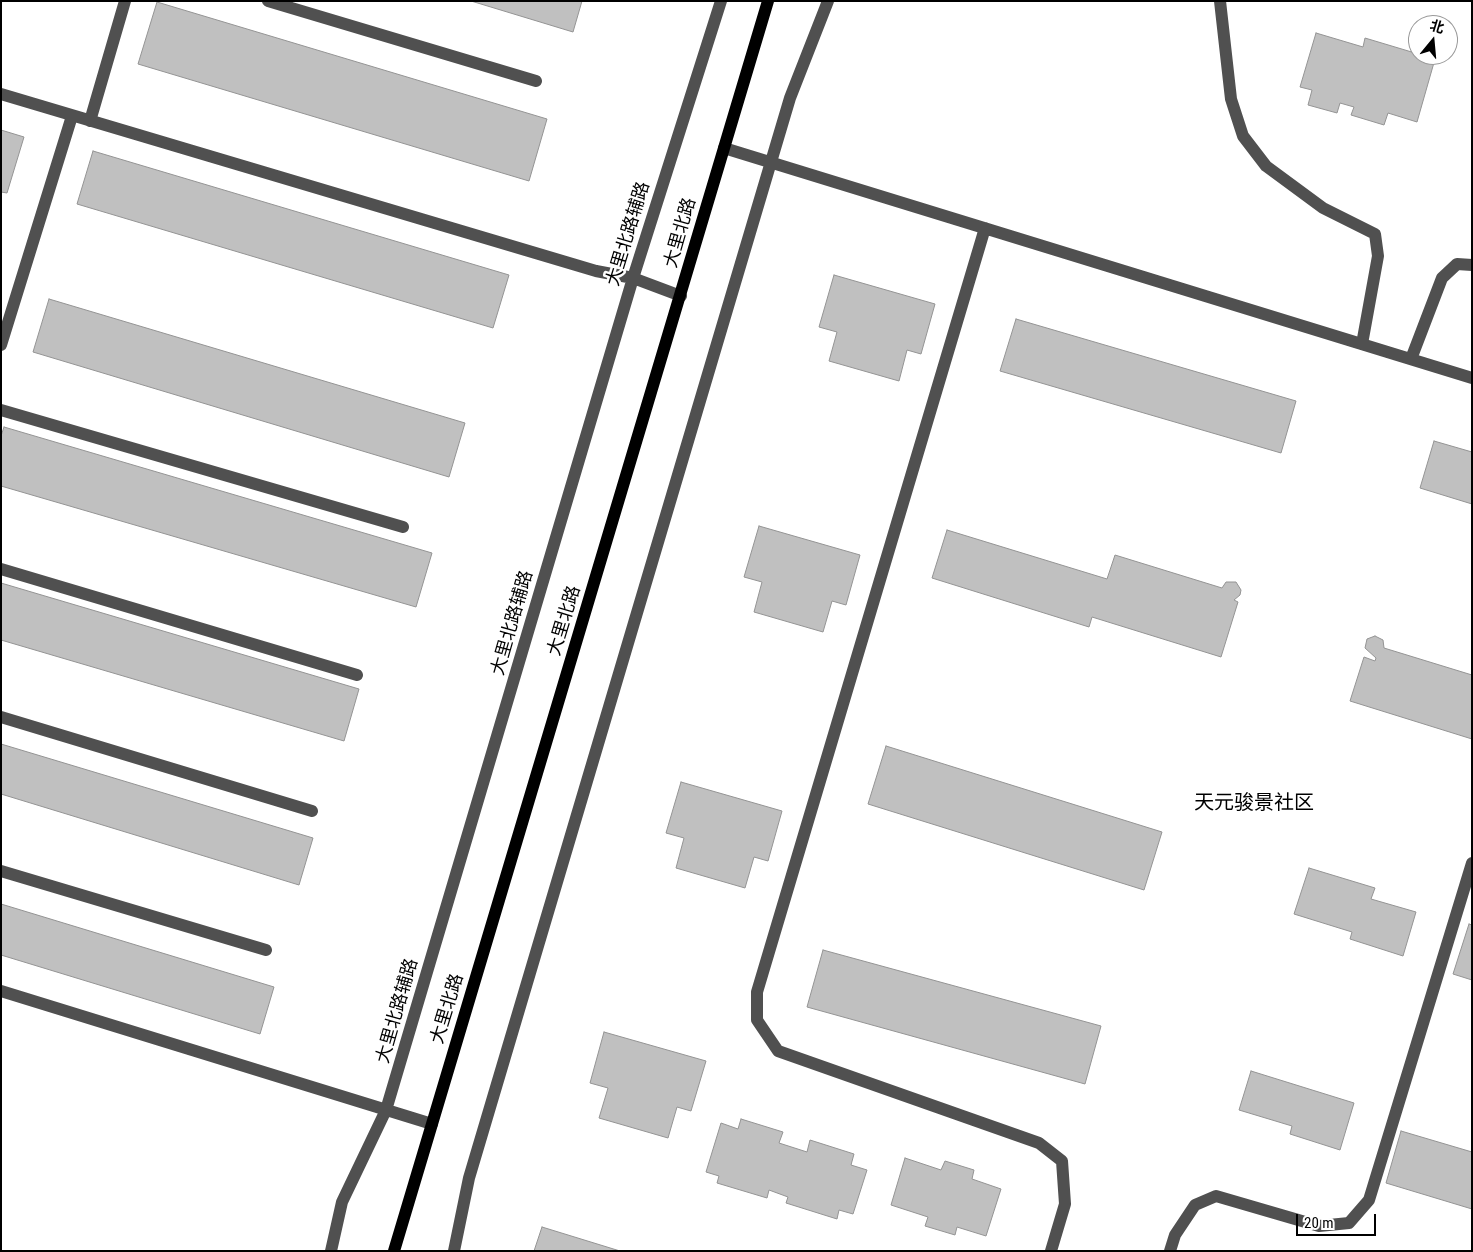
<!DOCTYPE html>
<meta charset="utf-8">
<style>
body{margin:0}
#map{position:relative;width:1473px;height:1252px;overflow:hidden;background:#fff;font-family:"Roboto Condensed","Noto Sans SC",sans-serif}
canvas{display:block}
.frame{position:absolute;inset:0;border:2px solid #000;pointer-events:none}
.north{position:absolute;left:1408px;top:15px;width:50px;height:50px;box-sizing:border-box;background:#fff;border:1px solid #999;border-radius:50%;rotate:17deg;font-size:14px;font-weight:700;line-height:20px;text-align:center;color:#000}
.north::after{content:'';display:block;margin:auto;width:18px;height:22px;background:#000;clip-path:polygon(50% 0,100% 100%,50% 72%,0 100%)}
.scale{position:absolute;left:1296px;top:1214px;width:80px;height:22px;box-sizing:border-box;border:2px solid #000;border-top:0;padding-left:6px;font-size:15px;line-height:18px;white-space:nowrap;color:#000;-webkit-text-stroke:4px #fff;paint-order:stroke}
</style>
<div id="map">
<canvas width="1473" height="1252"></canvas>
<div class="frame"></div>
<div class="north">北</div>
<div class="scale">20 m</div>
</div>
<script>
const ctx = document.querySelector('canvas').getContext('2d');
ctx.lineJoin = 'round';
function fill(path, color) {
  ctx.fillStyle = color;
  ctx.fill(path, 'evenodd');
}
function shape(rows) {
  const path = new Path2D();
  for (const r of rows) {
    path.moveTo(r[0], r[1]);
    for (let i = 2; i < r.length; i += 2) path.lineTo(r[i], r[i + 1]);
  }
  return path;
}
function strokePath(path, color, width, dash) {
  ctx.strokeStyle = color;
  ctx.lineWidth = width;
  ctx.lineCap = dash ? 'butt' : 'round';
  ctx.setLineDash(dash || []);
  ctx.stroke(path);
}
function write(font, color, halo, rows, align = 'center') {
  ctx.font = font + ' "Roboto Condensed","Noto Sans SC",sans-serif';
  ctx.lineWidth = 5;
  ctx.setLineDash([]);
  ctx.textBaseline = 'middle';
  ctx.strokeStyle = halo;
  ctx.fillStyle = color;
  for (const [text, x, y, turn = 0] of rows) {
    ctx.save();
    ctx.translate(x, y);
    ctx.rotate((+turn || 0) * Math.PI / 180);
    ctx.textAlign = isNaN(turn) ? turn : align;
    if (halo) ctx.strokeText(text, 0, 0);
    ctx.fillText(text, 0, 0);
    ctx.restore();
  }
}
const building = shape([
 [471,1,582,1,573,32,471,1],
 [157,2,547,119,529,181,138,64,157,2],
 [1316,33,1363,47,1365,38,1435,59,1417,122,1388,113,1384,125,1351,115,1354,107,1340,103,1337,113,1308,105,1312,90,1300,87,1316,33],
 [1,130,24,137,7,193,1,192,1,130],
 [93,151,509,275,493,328,77,204,93,151],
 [834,275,935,304,921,354,907,350,899,381,829,361,837,332,819,327,834,275],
 [49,299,465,423,449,477,33,352,49,299],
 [1016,319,1296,401,1281,453,1000,371,1016,319],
 [4,427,432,553,416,607,1,486,1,436,4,427],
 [1434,441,1472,452,1472,504,1420,488,1434,441],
 [759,526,860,555,846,605,832,601,823,632,754,612,762,582,744,577,759,526],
 [947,530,1107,579,1115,555,1222,588,1226,582,1236,582,1241,590,1240,595,1234,600,1238,602,1221,657,1092,617,1089,627,932,578,947,530],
 [1,583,359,689,344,741,1,640,1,583],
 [1375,636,1383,640,1384,648,1472,675,1472,739,1350,701,1364,657,1375,661,1376,658,1365,648,1367,639,1375,636],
 [1,744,313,838,299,885,1,794,1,744],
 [886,746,1162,832,1144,890,868,804,886,746],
 [681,782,782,811,768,861,754,857,745,888,676,868,684,838,666,833,681,782],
 [1309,868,1375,888,1371,899,1416,912,1403,956,1350,939,1352,932,1294,914,1309,868],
 [1,904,274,987,260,1034,1,955,1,904],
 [1469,924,1472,925,1472,980,1453,974,1469,924],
 [823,950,1101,1026,1085,1084,807,1007,823,950],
 [604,1032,706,1061,691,1111,677,1107,668,1138,599,1118,608,1088,590,1083,604,1032],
 [1251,1071,1354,1103,1340,1150,1290,1134,1292,1126,1239,1110,1251,1071],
 [741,1119,783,1132,779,1143,807,1152,810,1140,854,1154,851,1165,867,1170,853,1214,839,1210,837,1219,786,1203,788,1197,769,1190,767,1198,717,1183,719,1176,706,1172,721,1123,738,1129,741,1119],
 [1401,1131,1472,1152,1472,1209,1386,1183,1401,1131],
 [905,1158,941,1170,945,1161,974,1170,972,1179,1001,1189,986,1236,957,1227,955,1235,925,1226,928,1217,891,1205,905,1158],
 [542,1227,620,1251,534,1251,542,1227]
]);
fill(building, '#c0c0c0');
strokePath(building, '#949494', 1);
strokePath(shape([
 [268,1,536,81],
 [1220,1,1231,99,1243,136,1266,166,1323,208,1375,234,1378,256,1362,344],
 [1,94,596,271,633,278,681,296],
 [90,121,125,1],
 [724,148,1472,378],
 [985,228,757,992,757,1020,778,1051,1039,1143,1062,1161,1065,1204,1051,1251],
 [1,345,72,116],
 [1411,359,1442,278,1457,264,1472,265],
 [1,410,403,527],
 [1,569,357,675],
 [1,717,312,811],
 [1,871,266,950],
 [1,991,432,1124],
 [331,1251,342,1202,386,1110,633,278,721,1],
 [454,1251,469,1178,790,98,828,1],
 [1170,1251,1175,1235,1195,1205,1216,1196,1319,1226,1349,1223,1369,1200,1472,863]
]), '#505050', 12);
strokePath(shape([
 [394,1251,768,1]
]), '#000', 12);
write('18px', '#000', '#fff', [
 ["大里北路",681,233,-74],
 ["大里北路辅路",629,234,-73],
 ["大里北路",565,621,-73],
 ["大里北路辅路",513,623,-74],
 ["大里北路",448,1009,-73],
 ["大里北路辅路",398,1011,-74]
]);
write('20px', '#000', '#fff', [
 ["天元骏景社区",1254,804]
]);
</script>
